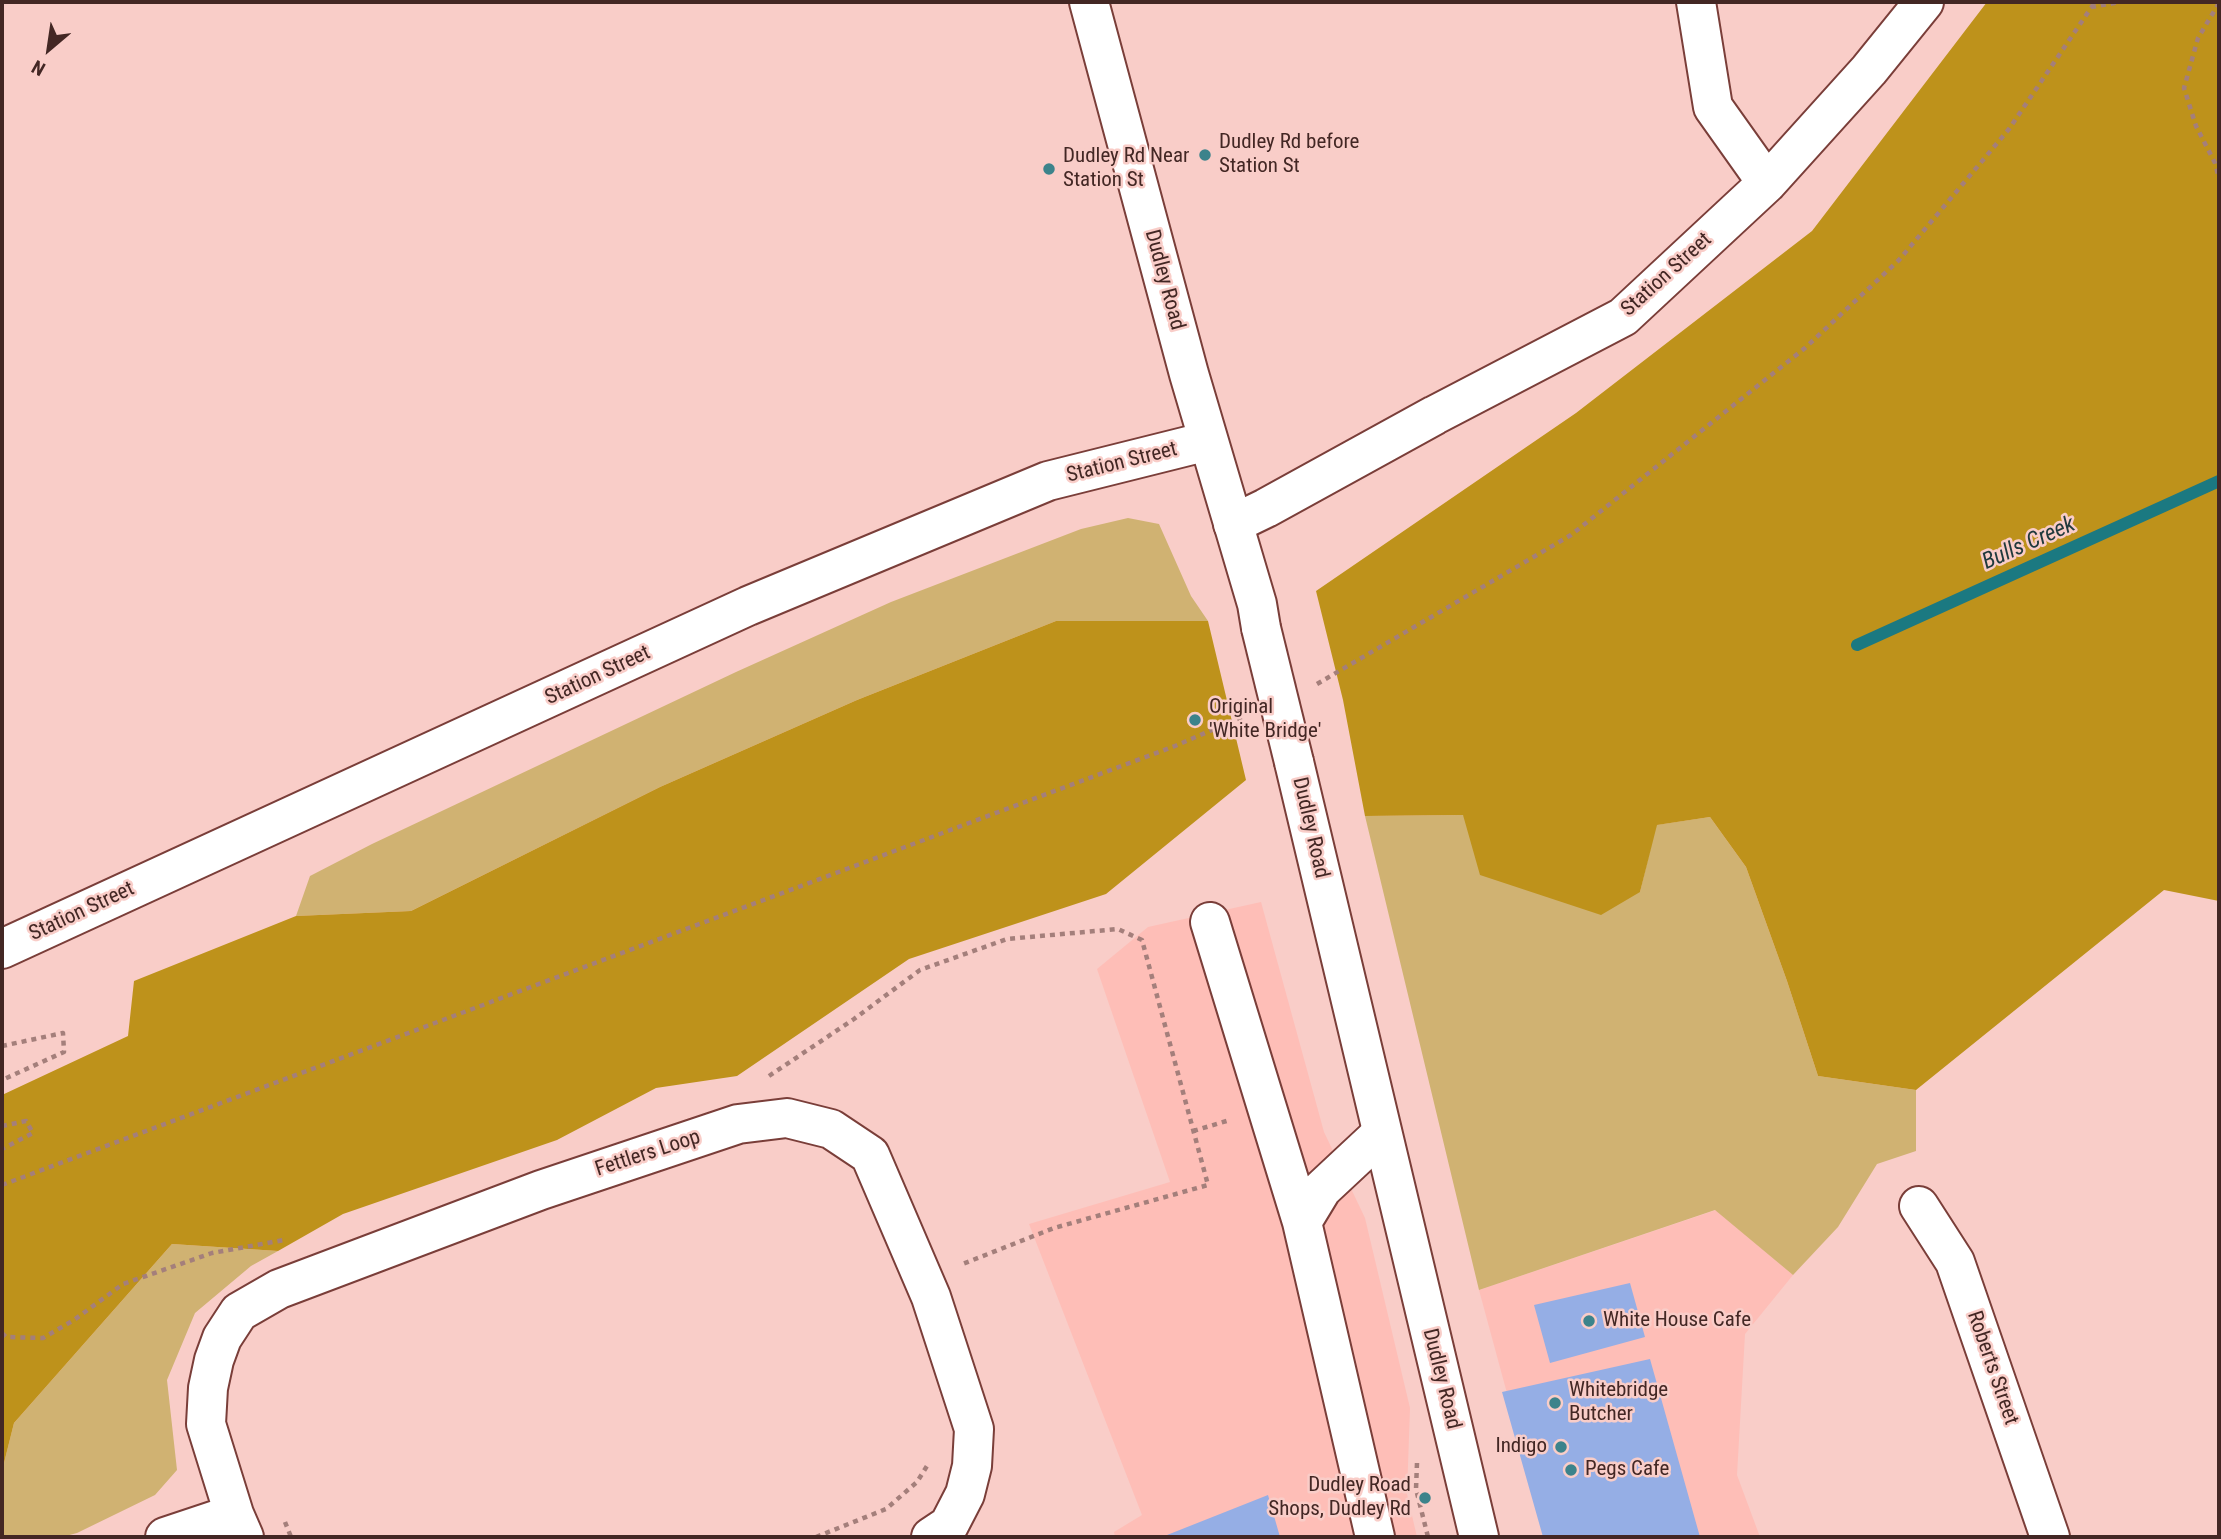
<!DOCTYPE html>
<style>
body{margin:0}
#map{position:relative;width:2221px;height:1539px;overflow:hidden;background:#f9cdc8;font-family:"Roboto Condensed",sans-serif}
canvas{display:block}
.frame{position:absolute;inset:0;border:4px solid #432724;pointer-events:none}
.north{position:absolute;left:14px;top:14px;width:70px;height:70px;-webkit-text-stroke:5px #f9cdc8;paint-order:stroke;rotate:209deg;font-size:19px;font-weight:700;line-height:28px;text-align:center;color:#432724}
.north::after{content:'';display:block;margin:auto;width:24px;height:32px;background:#432724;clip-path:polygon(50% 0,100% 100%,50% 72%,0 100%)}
</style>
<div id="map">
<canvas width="2221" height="1539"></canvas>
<div class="frame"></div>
<div class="north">N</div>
</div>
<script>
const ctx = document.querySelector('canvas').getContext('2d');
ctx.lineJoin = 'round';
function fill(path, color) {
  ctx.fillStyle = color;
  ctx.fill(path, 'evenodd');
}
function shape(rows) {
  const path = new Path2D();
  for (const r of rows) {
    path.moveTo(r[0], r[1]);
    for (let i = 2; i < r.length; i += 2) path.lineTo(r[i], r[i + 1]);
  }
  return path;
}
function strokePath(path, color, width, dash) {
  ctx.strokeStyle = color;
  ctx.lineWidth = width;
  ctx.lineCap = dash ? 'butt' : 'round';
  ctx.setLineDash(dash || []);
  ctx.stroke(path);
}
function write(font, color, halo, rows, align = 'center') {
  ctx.font = font + ' "Roboto Condensed",sans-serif';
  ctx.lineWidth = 5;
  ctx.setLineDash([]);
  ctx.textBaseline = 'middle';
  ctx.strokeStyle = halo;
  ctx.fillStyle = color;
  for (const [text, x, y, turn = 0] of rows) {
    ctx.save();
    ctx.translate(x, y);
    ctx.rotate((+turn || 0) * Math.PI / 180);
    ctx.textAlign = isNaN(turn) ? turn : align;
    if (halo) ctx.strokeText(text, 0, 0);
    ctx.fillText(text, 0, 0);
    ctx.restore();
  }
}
fill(shape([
 [1261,902,1324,1132,1365,1218,1410,1408,1407,1494,1417,1537,1115,1537,1114,1532,1142,1515,1029,1224,1170,1182,1097,969,1148,927],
 [1716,1210,1793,1275,1745,1334,1737,1475,1760,1537,1546,1537,1479,1290]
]), '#febeb7');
fill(shape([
 [1128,518,1159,524,1191,596,1208,621,1056,621,857,700,660,787,411,911,296,916,310,876,372,844,736,672,891,602,1081,529],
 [1463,815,1640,892,1656,825,1710,817,1746,867,1787,981,1818,1076,1916,1090,1916,1151,1877,1164,1838,1227,1793,1275,1715,1210,1479,1290,1365,816],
 [172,1244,278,1251,251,1266,195,1313,167,1380,177,1470,155,1495,77,1533,62,1537,2,1537,2,1471,14,1423]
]), '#d0b272');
fill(shape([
 [1987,2,2219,2,2219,901,2164,890,1916,1090,1818,1076,1787,981,1746,867,1710,817,1657,825,1640,892,1601,915,1480,875,1463,815,1365,816,1343,700,1316,591,1576,413,1812,231],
 [1056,621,1208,621,1246,780,1106,894,909,959,737,1076,656,1088,557,1140,343,1214,278,1251,172,1244,14,1423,2,1471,2,1095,128,1036,134,981,296,916,411,911,660,787,857,700]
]), '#be921b');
strokePath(shape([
 [1857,645,2219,481]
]), '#1b7981', 12);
fill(shape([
 [1630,1283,1645,1337,1550,1363,1534,1305],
 [1650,1359,1700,1537,1543,1537,1502,1392],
 [1268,1495,1280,1537,1162,1537]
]), '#95aee5');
const street = shape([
 [1696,2,1713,107,1767,183],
 [1233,524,1266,508,1435,415,1623,317,1767,183,1869,70,1924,2],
 [1210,922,1302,1222],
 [2,949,748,606,1048,481,1208,441],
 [1919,1206,1955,1262,2050,1537],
 [165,1537,234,1514],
 [244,1537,234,1514,206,1424,208,1388,214,1360,222,1338,239,1312,279,1289,541,1190,738,1124,787,1118,831,1129,870,1155,931,1297,974,1429,972,1466,965,1494,949,1525,931,1537],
 [1375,1537,1302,1222,1322,1189,1382,1133]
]);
const secondary = shape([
 [1089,2,1189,374,1257,604,1261,628],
 [1294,762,1479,1537]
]);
strokePath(street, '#7a3e39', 42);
strokePath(secondary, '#7a3e39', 42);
strokePath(shape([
 [2219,3,2198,38,2184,88,2196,126,2215,163,2219,179],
 [2091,7,2121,2],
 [1317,684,1571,535,1805,348,1899,260,2009,129,2095,2],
 [2,1046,63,1033,64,1052,2,1080],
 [769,1076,854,1019,920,970,1007,939,1118,929,1142,940,1208,1185,1054,1228,960,1265],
 [2,1126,26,1121,33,1133,2,1149],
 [1193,1131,1230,1120],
 [2,1185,1175,746,1242,717],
 [2,1333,6,1337,43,1338,74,1320,123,1284,212,1253,284,1240],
 [1417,1463,1416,1489,1428,1537],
 [285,1522,291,1537],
 [816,1537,886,1509,917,1482,927,1466]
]), '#a47f7b', 4.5, [5, 5]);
strokePath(street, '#fff', 38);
strokePath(secondary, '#fff', 38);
const secondaryBridge = shape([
 [1261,628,1294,762]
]);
strokePath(secondaryBridge, '#7a3e39', 42, []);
strokePath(secondaryBridge, '#fff', 38);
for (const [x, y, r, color] of [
 [1205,155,7,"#3c838b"],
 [1049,169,7,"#3c838b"],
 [1195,720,7,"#3c838b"],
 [1589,1321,7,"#3c838b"],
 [1555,1403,7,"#3c838b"],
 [1561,1447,7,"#3c838b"],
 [1571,1470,7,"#3c838b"],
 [1425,1498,7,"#3c838b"]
]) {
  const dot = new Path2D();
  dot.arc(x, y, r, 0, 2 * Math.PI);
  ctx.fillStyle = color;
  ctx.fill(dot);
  strokePath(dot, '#f9cdc8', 2.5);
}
write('21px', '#432724', '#f9cdc8', [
 ["Dudley Rd before",1219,143],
 ["Station St",1219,167],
 ["Dudley Rd Near",1063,157],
 ["Station St",1063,181],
 ["Original",1209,708],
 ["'White Bridge'",1209,732],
 ["White House Cafe",1603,1321],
 ["Whitebridge",1569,1391],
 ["Butcher",1569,1415],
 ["Indigo",1547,1447,"right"],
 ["Pegs Cafe",1585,1470],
 ["Dudley Road",1411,1486,"right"],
 ["Shops, Dudley Rd",1411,1510,"right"]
], 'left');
write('21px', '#432724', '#f9cdc8', [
 ["Station Street",1667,275,-42],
 ["Dudley Road",1164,280,75],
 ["Station Street",1122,463,-14],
 ["Station Street",598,676,-25],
 ["Dudley Road",1310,828,77],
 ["Station Street",82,912,-25],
 ["Fettlers Loop",648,1154,-18],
 ["Roberts Street",1992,1368,71],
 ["Dudley Road",1441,1379,76]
]);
write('italic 23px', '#1f393c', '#f9cdc8', [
 ["Bulls Creek",2029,544,-24]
]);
</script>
